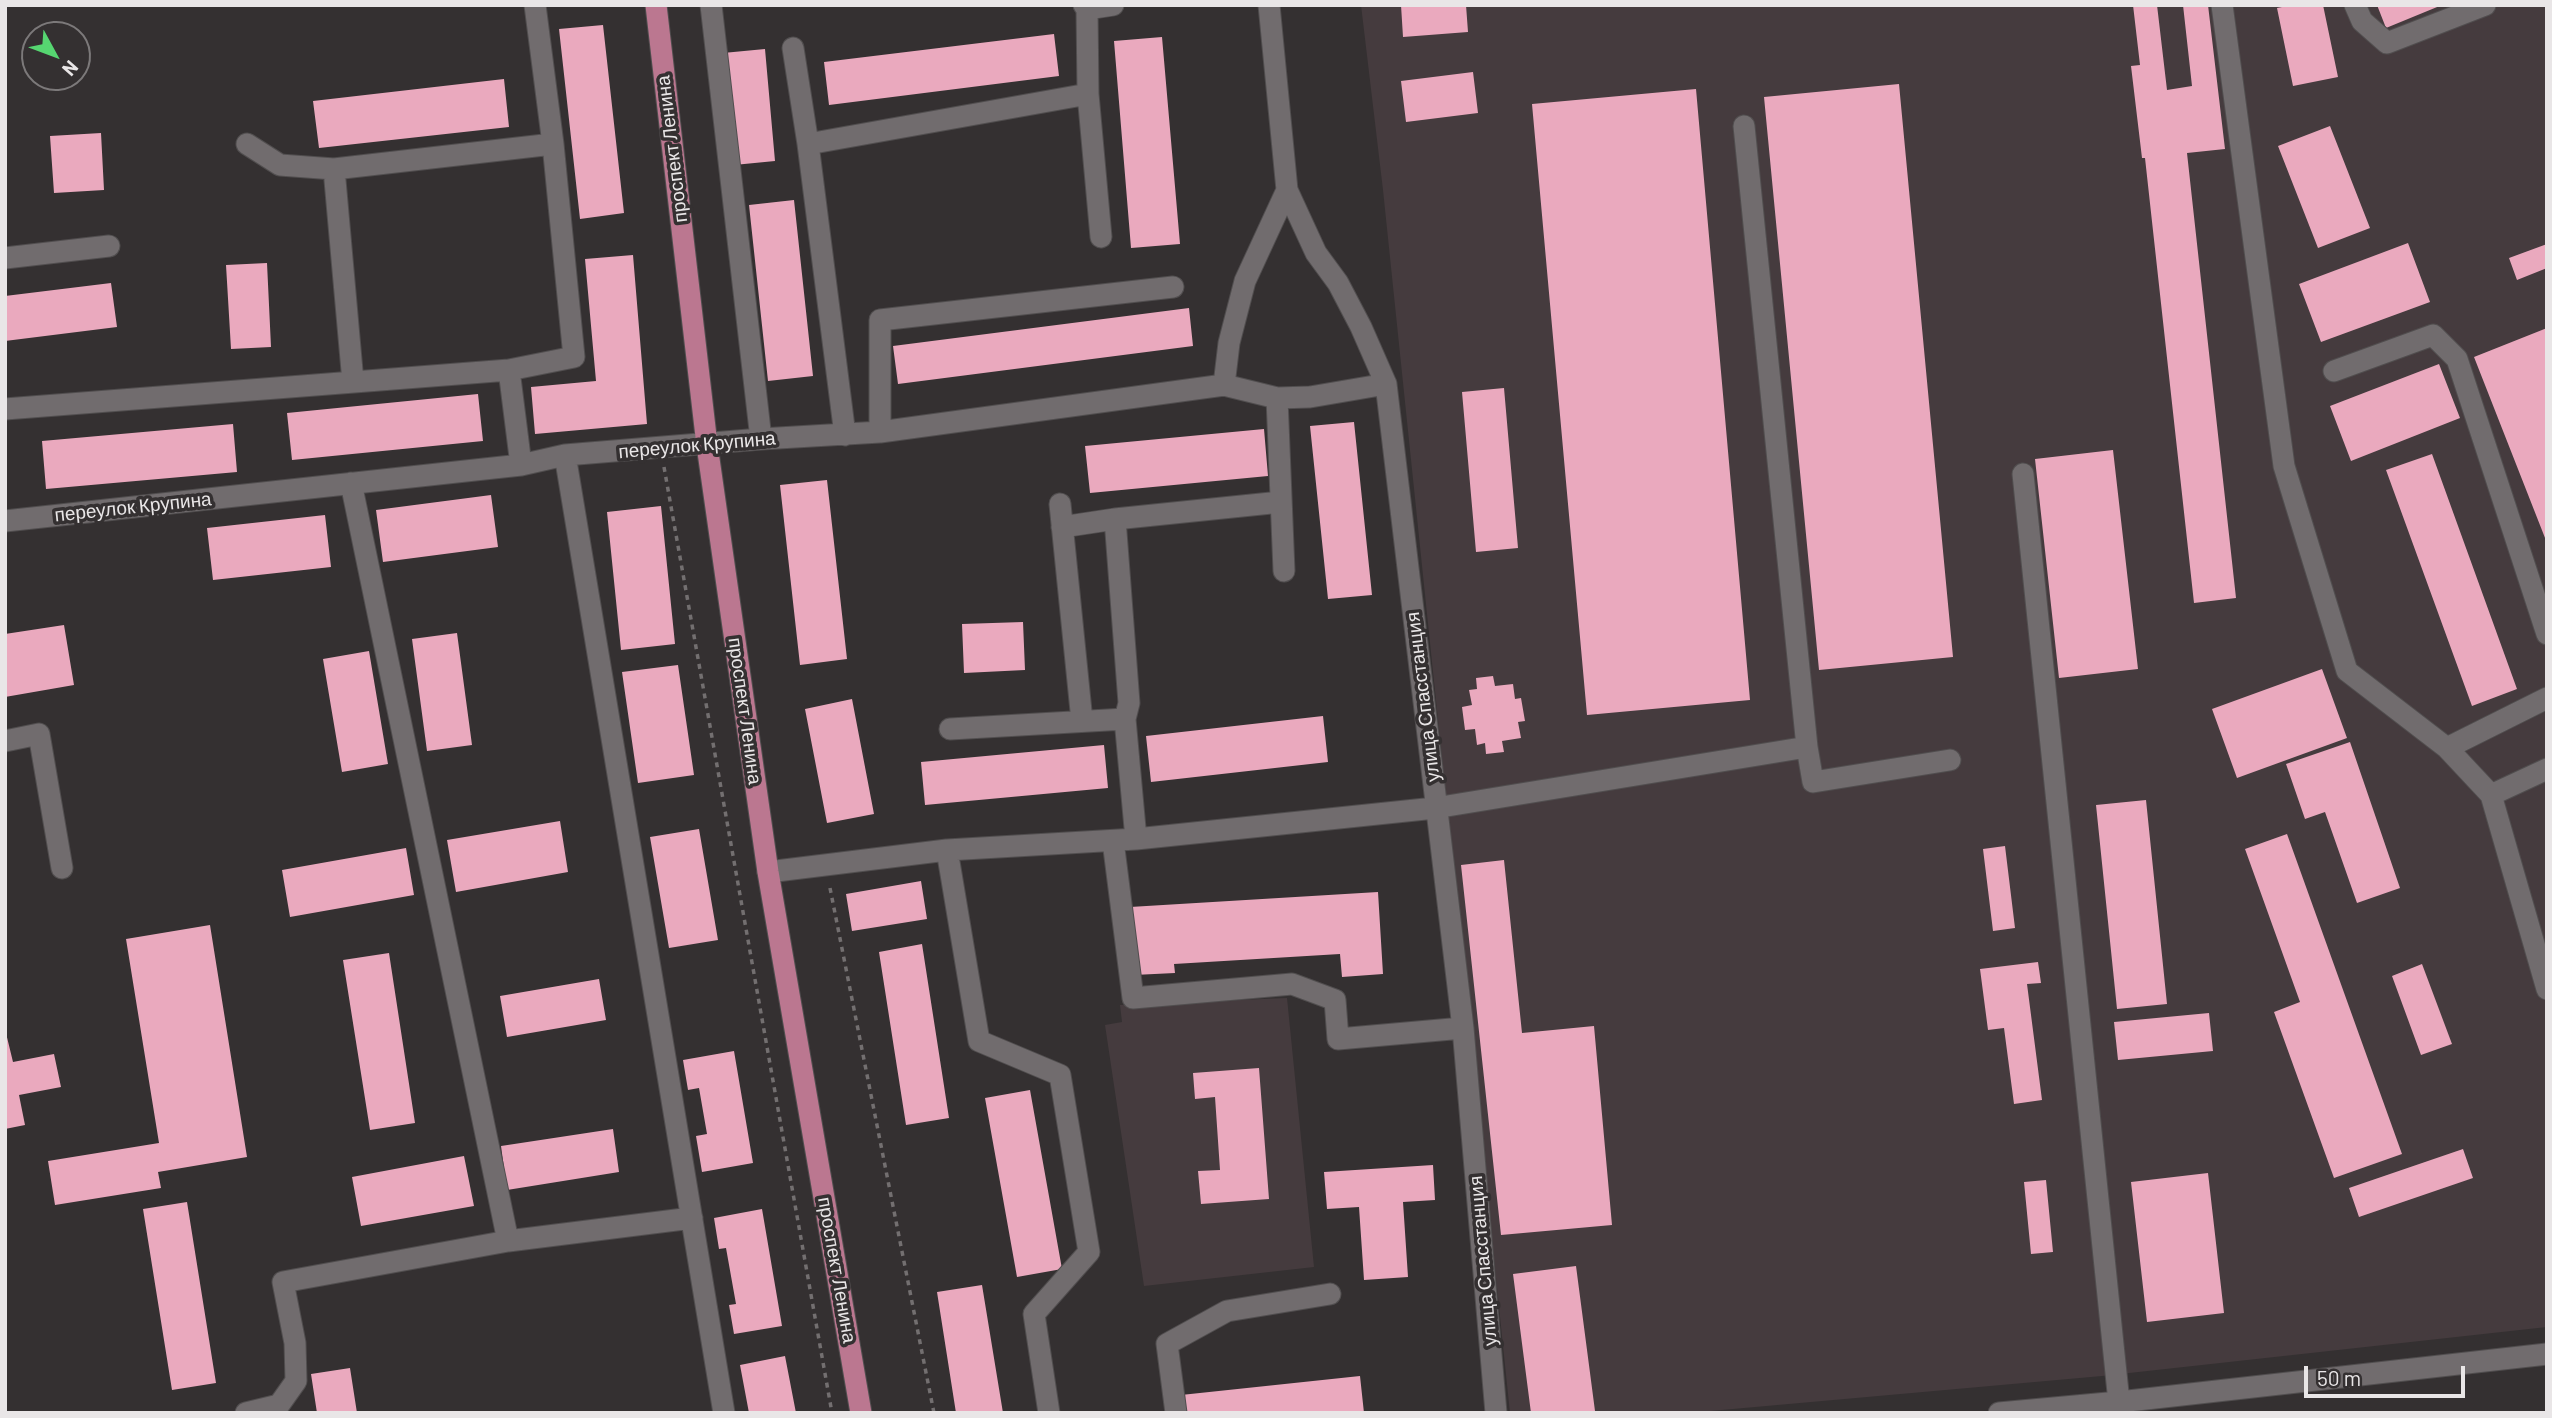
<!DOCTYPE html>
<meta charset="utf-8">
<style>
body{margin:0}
#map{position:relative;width:2552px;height:1418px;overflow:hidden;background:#343031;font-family:Barlow,sans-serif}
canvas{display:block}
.frame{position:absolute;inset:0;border:7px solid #e9e6e7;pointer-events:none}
.north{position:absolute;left:21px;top:21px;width:70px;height:70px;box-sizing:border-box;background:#343031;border:2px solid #7c797a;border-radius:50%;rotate:131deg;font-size:19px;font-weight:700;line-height:28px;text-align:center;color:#e9e6e7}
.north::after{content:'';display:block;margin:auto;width:24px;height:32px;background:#56d671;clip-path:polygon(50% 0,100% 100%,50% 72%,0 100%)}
.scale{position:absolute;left:2304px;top:1366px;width:161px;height:32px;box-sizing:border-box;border:4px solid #e9e6e7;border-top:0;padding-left:9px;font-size:21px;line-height:24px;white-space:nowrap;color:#e9e6e7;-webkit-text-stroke:5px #343031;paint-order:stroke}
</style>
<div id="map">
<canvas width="2552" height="1418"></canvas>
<div class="frame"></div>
<div class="north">N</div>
<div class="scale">50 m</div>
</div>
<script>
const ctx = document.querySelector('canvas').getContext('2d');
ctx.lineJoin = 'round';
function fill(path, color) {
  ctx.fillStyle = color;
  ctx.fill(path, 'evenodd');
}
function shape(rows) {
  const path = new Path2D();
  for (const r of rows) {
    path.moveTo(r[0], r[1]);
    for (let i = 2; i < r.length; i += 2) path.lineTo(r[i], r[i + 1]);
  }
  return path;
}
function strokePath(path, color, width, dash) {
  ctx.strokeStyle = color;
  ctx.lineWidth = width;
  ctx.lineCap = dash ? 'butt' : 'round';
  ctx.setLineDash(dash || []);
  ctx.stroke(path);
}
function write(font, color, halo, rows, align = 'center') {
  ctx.font = font + ' Barlow,sans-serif';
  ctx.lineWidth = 7;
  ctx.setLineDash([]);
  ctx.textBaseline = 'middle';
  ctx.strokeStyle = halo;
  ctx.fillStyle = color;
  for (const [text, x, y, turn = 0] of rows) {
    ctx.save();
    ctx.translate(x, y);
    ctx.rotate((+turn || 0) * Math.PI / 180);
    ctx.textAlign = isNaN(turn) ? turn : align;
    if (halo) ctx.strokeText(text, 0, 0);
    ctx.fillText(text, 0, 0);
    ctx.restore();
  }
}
fill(shape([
 [1361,5,2547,5,2547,1327,2102,1376,1688,1413,1510,1413,1383,190],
 [1287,998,1314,1267,1144,1286,1105,1025,1122,1022,1120,1005]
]), '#453b3e');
fill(shape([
 [1401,5,1466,5,1468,32,1403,37],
 [2133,5,2157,5,2167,90,2192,86,2183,5,2208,5,2225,149,2187,153,2236,598,2194,603,2145,158,2142,158,2131,66,2140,65],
 [2292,5,2323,5,2338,77,2293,86,2277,8],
 [2377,5,2442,5,2386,28],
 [603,25,624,213,580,219,559,29],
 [1054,34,1059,76,829,105,824,62],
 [1162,37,1180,244,1131,248,1114,41],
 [765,49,775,161,734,165,723,53],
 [1473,72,1478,113,1406,122,1401,81],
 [504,79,509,127,319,148,313,101],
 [1899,84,1953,657,1819,670,1764,97],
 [1696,89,1750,700,1587,715,1532,104],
 [2330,126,2370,228,2318,248,2278,146],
 [101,133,104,190,54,193,50,136],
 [794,200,813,376,768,381,749,205],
 [2408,243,2430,302,2321,342,2299,284],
 [2547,244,2547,268,2517,280,2509,258],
 [633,255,647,424,535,434,531,387,596,381,585,259],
 [267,263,271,347,231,349,226,265],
 [111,283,117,327,5,341,5,296],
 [1189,308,1193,346,898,384,893,346],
 [2547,328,2547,543,2474,357],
 [2439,364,2460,418,2351,461,2330,406],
 [1504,388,1518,548,1476,552,1462,392],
 [478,394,483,441,292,460,287,413],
 [1354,422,1372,595,1328,599,1310,426],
 [233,424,237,472,46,489,42,441],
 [1264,429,1268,476,1090,493,1085,446],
 [2113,450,2138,669,2059,678,2035,459],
 [2432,454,2517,689,2472,706,2386,470],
 [827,480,847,659,800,665,780,485],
 [491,495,498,547,383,562,376,510],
 [661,506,675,644,621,650,607,512],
 [325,515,331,567,213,580,207,528],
 [1023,622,1025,670,964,673,962,624],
 [64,625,74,685,5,697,5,634],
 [457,633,472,745,427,751,412,639],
 [369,651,388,764,342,772,323,659],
 [678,665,694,775,638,783,622,672],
 [2322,669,2347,738,2237,778,2212,709],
 [1493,676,1495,686,1513,684,1515,699,1521,698,1525,721,1518,722,1521,738,1502,741,1504,752,1486,754,1485,743,1477,745,1475,729,1465,730,1462,707,1472,705,1469,690,1477,689,1476,678],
 [852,699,874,814,827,823,805,709],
 [1323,716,1328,762,1151,782,1146,736],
 [2350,742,2400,888,2357,903,2325,812,2305,819,2286,764],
 [1104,745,1108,788,925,805,921,762],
 [2146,800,2167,1004,2117,1009,2096,805],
 [560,821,568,872,456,892,447,840],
 [699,829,718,940,669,948,650,837],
 [2287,834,2402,1154,2334,1178,2274,1012,2300,1002,2245,849],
 [2005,846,2015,928,1993,931,1983,849],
 [406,848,414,895,290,917,282,870],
 [1504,860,1522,1033,1594,1026,1612,1225,1501,1235,1461,865],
 [921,881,927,919,852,931,846,894],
 [1378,892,1383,974,1342,977,1340,954,1174,964,1175,973,1134,975,1130,907],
 [210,925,247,1157,158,1172,161,1188,55,1205,48,1161,159,1143,126,939],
 [922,944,949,1118,906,1125,879,952],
 [389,953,415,1123,370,1130,343,960],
 [2038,962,2041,983,2027,984,2042,1100,2014,1104,2004,1028,1988,1030,1980,969],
 [2422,964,2452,1044,2421,1055,2392,976],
 [599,979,606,1020,507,1037,500,996],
 [2209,1013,2213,1051,2118,1060,2114,1022],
 [5,1029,13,1062,54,1054,61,1087,19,1095,25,1125,5,1129],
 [734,1051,753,1163,702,1172,696,1136,707,1134,699,1088,688,1090,683,1060],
 [1259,1068,1269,1199,1201,1204,1198,1171,1220,1170,1215,1097,1195,1099,1193,1073],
 [1030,1090,1062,1269,1017,1277,985,1098],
 [613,1129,619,1172,507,1190,501,1146],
 [2463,1149,2473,1178,2359,1217,2349,1188],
 [464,1156,474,1206,361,1226,352,1177],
 [1433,1165,1435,1200,1403,1202,1408,1277,1364,1280,1359,1207,1327,1209,1324,1172],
 [2208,1173,2224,1313,2147,1322,2131,1182],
 [2046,1180,2053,1252,2031,1254,2024,1182],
 [187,1202,216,1383,172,1390,143,1209],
 [762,1209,782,1326,734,1334,729,1305,736,1304,726,1248,719,1249,714,1218],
 [1576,1266,1595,1411,1531,1413,1513,1274],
 [982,1285,1003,1413,956,1413,937,1292],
 [785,1356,796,1413,749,1413,740,1365],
 [350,1368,357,1413,317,1413,311,1374],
 [1360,1376,1364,1413,1182,1413,1181,1395]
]), '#eaa9be');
const minor = shape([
 [535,5,553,144],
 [711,5,761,439],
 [1084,5,1087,9,1113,5],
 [1269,5,1287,190,1316,253,1338,283,1361,327,1386,384,1463,1028,1496,1413],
 [2222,5,2284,466,2347,671,2447,748,2491,795,2547,989],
 [2355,5,2362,21,2387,43,2485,5],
 [1087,9,1088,94,1101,237],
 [793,48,808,144,1088,94],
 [247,144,280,165,334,169],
 [808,144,845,435],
 [5,258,109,246],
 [2334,371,2433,335,2457,359,2547,634],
 [353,382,334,169,553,144,574,357,509,370],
 [1224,385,1229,343,1245,281,1287,190],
 [1277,398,1284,571],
 [5,409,509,370,521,465],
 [880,432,880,320,1173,287],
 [565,455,724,1413],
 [2023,474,2119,1402],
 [351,483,508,1241],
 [1060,504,1082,721],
 [1115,519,1129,703,1125,719,1136,839],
 [5,521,521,465,565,455,761,439,880,432,1224,385,1277,398,1310,397,1386,384],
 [1062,527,1115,519,1281,502],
 [950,729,1125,719],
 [5,741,39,734,62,868],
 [1807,747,1813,782,1950,760],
 [2447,748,2547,698],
 [2491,795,2547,769],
 [1113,841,1133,998,1292,984,1335,1000,1338,1039,1463,1028],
 [947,850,979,1041,1060,1075,1089,1252,1034,1314,1049,1413],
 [768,872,947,850,1136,839,1435,808,1807,747,1744,126],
 [246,1413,279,1405,296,1381,295,1343,283,1282,508,1241,692,1218],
 [1176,1413,1167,1344,1227,1311,1330,1294],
 [1999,1413,2119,1402,2547,1354]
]);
const major = shape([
 [656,5,707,445,768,872,861,1413]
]);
strokePath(minor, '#514e4f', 23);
strokePath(major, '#514e4f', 23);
strokePath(shape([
 [664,467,832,1413],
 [830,888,934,1413]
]), '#736f70', 3.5, [5, 5]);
strokePath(minor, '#716c6e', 21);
strokePath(major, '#bb7790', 21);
write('19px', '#e9e6e7', '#343031', [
 ["проспект Ленина",672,149,-97],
 ["переулок Крупина",697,445,-5],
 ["переулок Крупина",133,507,-6],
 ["улица Спасстанция",1423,697,-97],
 ["проспект Ленина",745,711,82],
 ["улица Спасстанция",1483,1261,-95],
 ["проспект Ленина",837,1270,80]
]);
</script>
